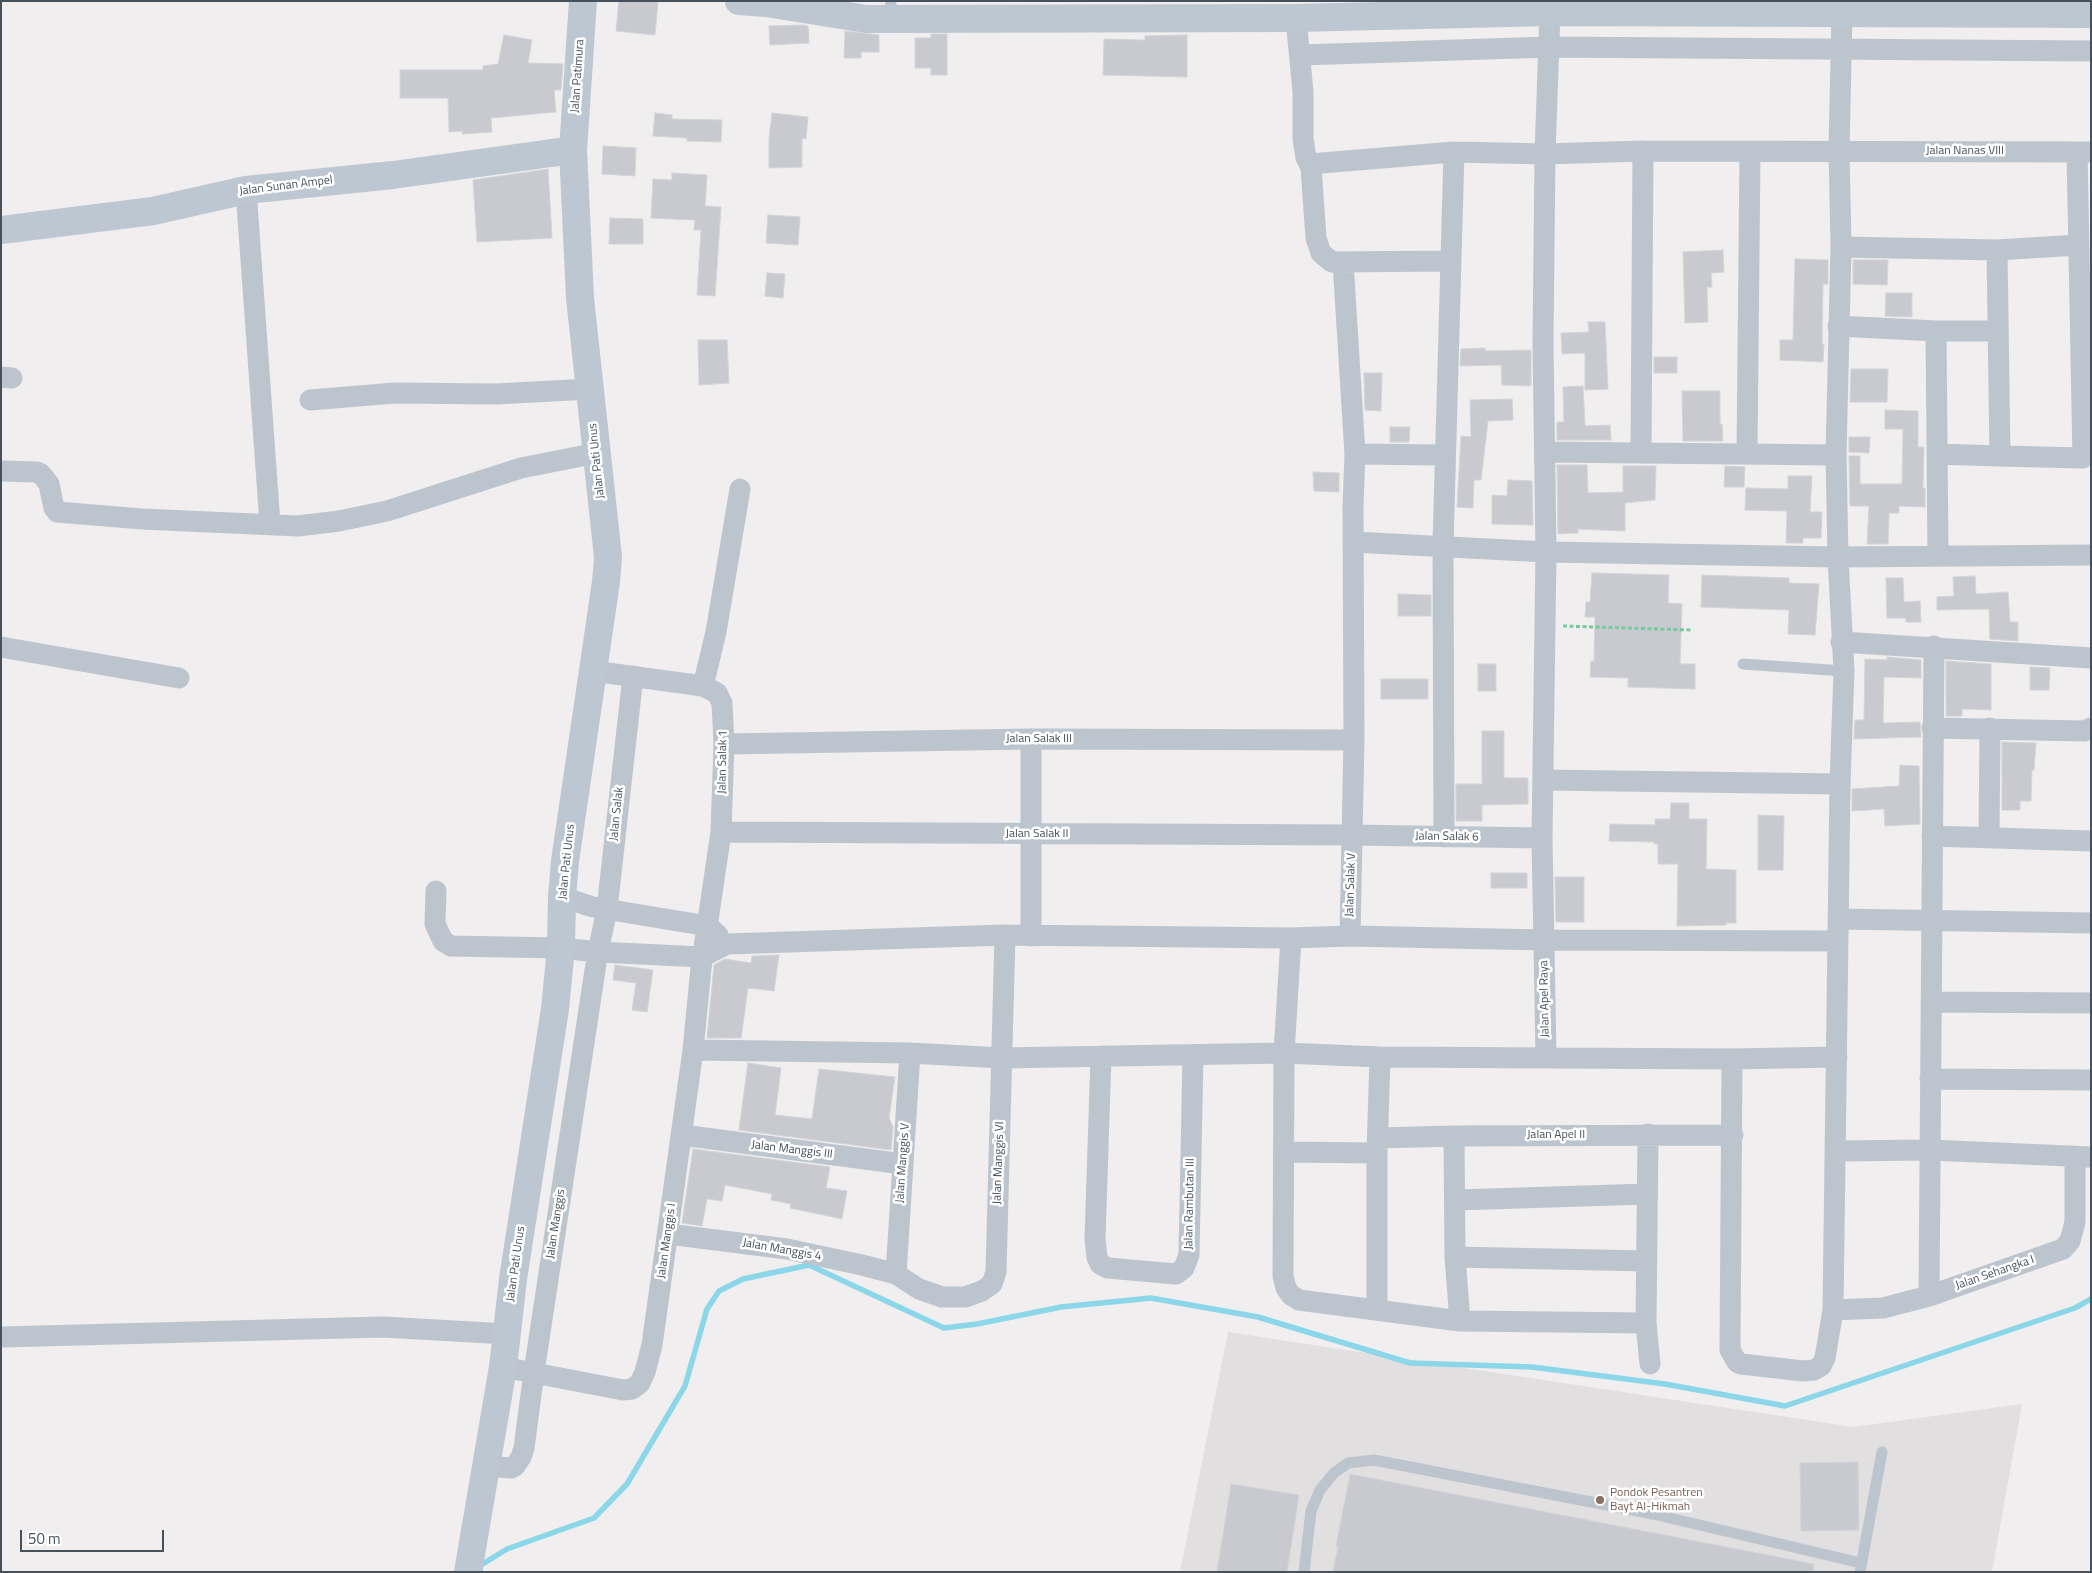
<!DOCTYPE html>
<style>
body{margin:0}
#map{position:relative;width:2092px;height:1573px;overflow:hidden;background:#f0eeee;font-family:"Titillium Web",sans-serif}
canvas{display:block}
.frame{position:absolute;inset:0;border:2px solid #46515b;pointer-events:none}
.scale{position:absolute;left:20px;top:1530px;width:144px;height:22px;box-sizing:border-box;border:2px solid #46515b;border-top:0;padding-left:6px;font-size:15px;line-height:18px;white-space:nowrap;color:#46515b;-webkit-text-stroke:4px #fff;paint-order:stroke}
</style>
<div id="map">
<canvas width="2092" height="1573"></canvas>
<div class="frame"></div>
<div class="scale">50 m</div>
</div>
<script>
const ctx = document.querySelector('canvas').getContext('2d');
ctx.lineJoin = 'round';
function fill(path, color) {
  ctx.fillStyle = color;
  ctx.fill(path, 'evenodd');
}
function shape(rows) {
  const path = new Path2D();
  for (const r of rows) {
    path.moveTo(r[0], r[1]);
    for (let i = 2; i < r.length; i += 2) path.lineTo(r[i], r[i + 1]);
  }
  return path;
}
function strokePath(path, color, width, dash) {
  ctx.strokeStyle = color;
  ctx.lineWidth = width;
  ctx.lineCap = dash ? 'butt' : 'round';
  ctx.setLineDash(dash || []);
  ctx.stroke(path);
}
function write(font, color, halo, rows, align = 'center') {
  ctx.font = font + ' "Titillium Web",sans-serif';
  ctx.lineWidth = 5;
  ctx.setLineDash([]);
  ctx.textBaseline = 'middle';
  ctx.strokeStyle = halo;
  ctx.fillStyle = color;
  for (const [text, x, y, turn = 0] of rows) {
    ctx.save();
    ctx.translate(x, y);
    ctx.rotate((+turn || 0) * Math.PI / 180);
    ctx.textAlign = isNaN(turn) ? turn : align;
    if (halo) ctx.strokeText(text, 0, 0);
    ctx.fillText(text, 0, 0);
    ctx.restore();
  }
}
fill(shape([
 [1228,1332,1853,1427,2022,1404,1992,1572,1180,1572]
]), '#e1dfe0');
strokePath(shape([
 [480,1570,481,1565,507,1549,594,1518,627,1484,685,1386,707,1309,719,1291,743,1279,809,1265,944,1328,977,1324,1061,1307,1151,1298,1258,1317,1410,1363,1532,1367,1665,1384,1785,1406,2075,1308,2091,1299]
]), '#8bd7e9', 5.5);
const building = shape([
 [619,1,658,1,655,35,616,31,619,1],
 [803,25,808,26,809,43,770,45,769,26,803,25],
 [845,31,879,35,879,52,861,52,861,58,844,58,845,31],
 [931,34,947,34,947,75,931,75,931,68,915,68,915,38,931,38,931,34],
 [504,35,532,40,528,63,563,64,561,90,554,90,556,112,491,118,492,132,462,134,462,131,449,132,448,98,400,98,400,70,483,70,483,66,498,64,504,35],
 [1187,35,1187,77,1103,75,1104,39,1145,40,1145,36,1187,35],
 [655,113,672,115,672,119,722,120,721,142,687,141,687,138,653,136,655,113],
 [772,113,808,117,806,139,802,138,802,167,769,168,769,139,772,113],
 [603,146,636,148,635,176,602,174,603,146],
 [548,169,552,238,477,242,473,180,548,169],
 [672,173,707,175,705,206,721,207,715,296,697,295,701,230,694,230,695,220,651,218,653,179,672,180,672,173],
 [768,215,800,217,798,245,766,243,768,215],
 [610,218,643,219,643,244,609,244,610,218],
 [1723,250,1724,272,1711,273,1712,287,1707,287,1708,322,1685,323,1683,252,1723,250],
 [1795,259,1828,260,1828,284,1823,284,1822,344,1824,344,1823,362,1780,360,1780,340,1793,340,1795,259],
 [1853,260,1888,260,1887,285,1853,284,1853,260],
 [767,273,785,274,783,298,765,296,767,273],
 [1886,293,1912,293,1912,317,1885,316,1886,293],
 [1588,322,1605,322,1608,389,1585,390,1585,353,1562,354,1561,333,1589,332,1588,322],
 [698,340,727,340,729,383,699,385,698,340],
 [1485,348,1485,351,1531,350,1531,386,1502,385,1501,365,1460,366,1461,349,1485,348],
 [1654,357,1677,357,1677,373,1654,373,1654,357],
 [1851,369,1888,369,1887,402,1850,402,1851,369],
 [1364,373,1382,373,1381,411,1365,410,1364,373],
 [1583,386,1585,426,1610,425,1611,440,1557,440,1557,422,1564,422,1563,387,1583,386],
 [1682,391,1720,391,1720,424,1722,424,1723,441,1683,441,1682,391],
 [1512,399,1513,420,1488,421,1481,480,1474,480,1473,508,1457,507,1461,436,1471,437,1470,400,1512,399],
 [1885,410,1918,411,1918,447,1924,447,1923,488,1925,488,1925,507,1899,506,1899,513,1889,513,1888,544,1867,544,1869,506,1850,506,1849,456,1860,456,1860,484,1902,484,1903,429,1885,429,1885,410],
 [1390,427,1410,427,1409,442,1390,442,1390,427],
 [1849,437,1870,437,1869,453,1849,452,1849,437],
 [1557,465,1587,465,1588,493,1623,492,1623,466,1656,466,1655,500,1625,503,1625,531,1578,529,1578,533,1558,534,1557,465],
 [1725,466,1745,467,1744,487,1724,487,1725,466],
 [1313,472,1339,473,1339,492,1314,491,1313,472],
 [1788,476,1812,476,1810,512,1822,512,1821,538,1803,538,1803,543,1786,543,1787,511,1745,510,1746,488,1788,489,1788,476],
 [1508,480,1532,481,1533,525,1492,524,1492,495,1507,496,1508,480],
 [1592,573,1669,575,1668,603,1682,604,1680,664,1695,664,1695,689,1628,687,1628,678,1590,677,1591,661,1594,661,1595,617,1585,617,1586,602,1590,602,1592,573],
 [1702,575,1789,578,1789,583,1819,584,1815,635,1788,634,1789,610,1701,607,1702,575],
 [1975,576,1976,594,2008,592,2010,622,2018,622,2018,641,1990,639,1989,609,1937,610,1937,597,1954,596,1953,577,1975,576],
 [1886,578,1903,578,1904,602,1920,601,1921,622,1906,622,1906,618,1887,618,1886,578],
 [1398,594,1431,595,1431,616,1398,616,1398,594],
 [1887,657,1921,660,1921,678,1884,677,1883,723,1920,722,1921,737,1854,739,1855,720,1864,720,1865,659,1887,660,1887,657],
 [1946,661,1991,664,1991,710,1962,709,1962,716,1946,716,1946,661],
 [1478,664,1496,664,1496,691,1478,691,1478,664],
 [2030,667,2050,668,2049,690,2030,690,2030,667],
 [1381,679,1428,679,1428,699,1381,699,1381,679],
 [1482,731,1504,731,1504,778,1528,778,1528,804,1482,805,1482,821,1456,821,1456,784,1482,784,1482,731],
 [2002,742,2036,743,2034,770,2032,770,2031,801,2020,801,2020,810,2002,810,2002,742],
 [1900,765,1919,766,1920,824,1885,826,1884,809,1852,811,1852,789,1899,786,1900,765],
 [1671,803,1689,803,1689,819,1707,819,1706,869,1736,870,1736,923,1726,923,1726,925,1677,926,1678,864,1658,864,1658,844,1654,844,1654,842,1609,841,1610,824,1655,825,1655,819,1670,819,1671,803],
 [1758,815,1784,816,1783,870,1758,870,1758,815],
 [1491,873,1527,873,1527,888,1491,888,1491,873],
 [1555,877,1584,877,1584,922,1556,922,1555,877],
 [779,955,774,991,748,988,741,1038,707,1038,714,965,725,959,751,963,752,956,779,955],
 [615,965,653,970,647,1012,632,1010,636,983,613,980,615,965],
 [748,1063,781,1068,775,1115,812,1119,819,1069,895,1077,889,1118,893,1127,891,1150,739,1130,748,1063],
 [693,1149,830,1167,826,1188,847,1191,842,1219,790,1208,791,1204,771,1200,772,1194,725,1185,722,1201,707,1199,702,1226,682,1223,693,1149],
 [1858,1462,1859,1530,1801,1531,1800,1463,1858,1462],
 [1350,1474,1814,1564,1813,1572,1333,1572,1338,1547,1336,1546,1350,1474],
 [1231,1484,1299,1495,1287,1572,1217,1572,1231,1484]
]);
fill(building, '#c8cad0');
strokePath(building, '#d2d4d9', 1);
strokePath(shape([
 [1563,626,1692,630]
]), '#76ca9f', 3, [4, 2.5]);
strokePath(shape([
 [890,19,891,1],
 [1743,664,1844,671],
 [1304,1572,1311,1511,1320,1490,1334,1473,1348,1463,1374,1460,1653,1514,1861,1563],
 [1860,1572,1882,1452]
]), '#bcc5cd', 11);
strokePath(shape([
 [1296,18,1303,92,1303,138,1306,158,1311,167,1316,238,1321,253,1332,262,1451,261],
 [1301,55,1549,47,2091,51],
 [1310,164,1454,152,1545,154,1643,151,2091,152],
 [246,190,270,524],
 [1841,247,1997,250,2078,245],
 [1997,250,2000,456,2083,458,2077,152],
 [1343,262,1355,454,1353,506,1354,740,1350,936],
 [1838,326,1936,331],
 [1,377,12,378],
 [310,400,395,393,496,394,590,389],
 [1545,452,1836,455],
 [1641,452,1643,151],
 [1747,453,1750,152],
 [1355,454,1445,455],
 [1937,454,2000,456],
 [1,471,37,472,41,474,49,484,54,508,57,512,142,519,298,526,339,521,387,511,521,468,597,453],
 [1353,542,1546,552,1838,557,2091,555],
 [1938,556,1936,331,1997,331],
 [1841,642,2091,658],
 [1,647,179,678],
 [703,686,716,632,740,489],
 [1932,728,2084,731,2091,728],
 [1031,739,1031,936],
 [724,744,1031,739,1354,740],
 [1543,780,1840,784],
 [721,832,1352,835,1542,838],
 [1932,836,2091,841],
 [1444,837,1443,545,1454,152],
 [1989,837,1990,728],
 [436,891,435,924,443,941,451,946,561,948,598,952,702,957,727,944,1005,935,1291,938,1350,936,1544,940,1838,941],
 [562,897,593,907,708,926,718,935],
 [1838,919,2091,923],
 [1291,938,1284,1053,1283,1276,1286,1288,1291,1295,1299,1300,1460,1321,1646,1323],
 [1931,1002,2091,1003],
 [693,1050,910,1053,1002,1058,1284,1053,1380,1057,1732,1059,1837,1057],
 [1101,1056,1095,1239,1097,1257,1100,1264,1108,1268,1176,1274,1184,1268,1189,1255,1193,1055],
 [1546,1057,1542,838,1546,552,1543,344,1545,154,1550,12],
 [1732,1059,1730,1350,1737,1362,1741,1364,1803,1371,1814,1370,1821,1366,1825,1358,1833,1310,1840,784,1844,671,1838,557,1836,455,1841,247,1839,150,1842,13],
 [1930,1079,2091,1080],
 [1648,1134,1646,1323,1650,1364],
 [682,1135,903,1164],
 [1454,1136,1455,1257,1460,1321],
 [1379,1138,1454,1136,1733,1135],
 [1835,1151,1930,1150,2091,1157],
 [1284,1152,1377,1153],
 [1456,1200,1647,1194],
 [668,1234,787,1249,862,1265,896,1274,919,1289,942,1297,965,1297,982,1291,992,1284,996,1272,1005,935],
 [1455,1257,1647,1261],
 [896,1274,910,1053],
 [1929,1296,1934,646],
 [1377,1310,1377,1153,1380,1057],
 [1833,1310,1883,1308,1929,1296,2063,1249,2070,1241,2075,1222,2075,1156],
 [1,1337,383,1327,507,1334],
 [503,1367,623,1390,632,1389,640,1383,645,1372,652,1345,693,1050,701,968,721,832,724,744,722,703,717,693,703,686,593,671],
 [486,1466,511,1468,515,1466,521,1457,524,1448,534,1372,597,957,607,909,633,676]
]), '#bcc5cd', 21);
strokePath(shape([
 [739,1,766,3,866,19,1296,18,1550,12,2091,14],
 [1,230,153,211,246,190,393,175,573,150],
 [468,1572,503,1367,513,1279,555,1009,561,948,562,897,565,861,606,582,608,557,580,298,573,150,583,1]
]), '#bcc7d1', 28);
for (const [x, y, r, color] of [
 [1600,1500,5,"#8d6e63"]
]) {
  const dot = new Path2D();
  dot.arc(x, y, r, 0, 2 * Math.PI);
  ctx.fillStyle = color;
  ctx.fill(dot);
  strokePath(dot, '#fff', 2);
}
write('12px', '#46515b', '#fff', [
 ["Jalan Patimura",578,76,-86],
 ["Jalan Nanas VIII",1965,151],
 ["Jalan Sunan Ampel",286,186,-7],
 ["Jalan Pati Unus",597,461,-96],
 ["Jalan Salak III",1039,739],
 ["Jalan Salak 1",723,762,-89],
 ["Jalan Salak",617,814,-84],
 ["Jalan Salak II",1037,834],
 ["Jalan Salak 6",1447,837,1],
 ["Jalan Pati Unus",567,862,-84],
 ["Jalan Salak V",1351,885,-88],
 ["Jalan Apel Raya",1545,999,-91],
 ["Jalan Apel II",1556,1135],
 ["Jalan Manggis III",792,1150,7],
 ["Jalan Manggis V",903,1163,-86],
 ["Jalan Manggis VI",999,1163,-88],
 ["Jalan Rambutan III",1190,1204,-89],
 ["Jalan Manggis",556,1224,-81],
 ["Jalan Manggis I",667,1241,-82],
 ["Jalan Manggis 4",782,1250,10],
 ["Jalan Pati Unus",516,1264,-82],
 ["Jalan Sehangka I",1995,1273,-19]
]);
write('12px', '#785e54', '#fff', [
 ["Pondok Pesantren",1610,1493],
 ["Bayt Al-Hikmah",1610,1507]
], 'left');
</script>
